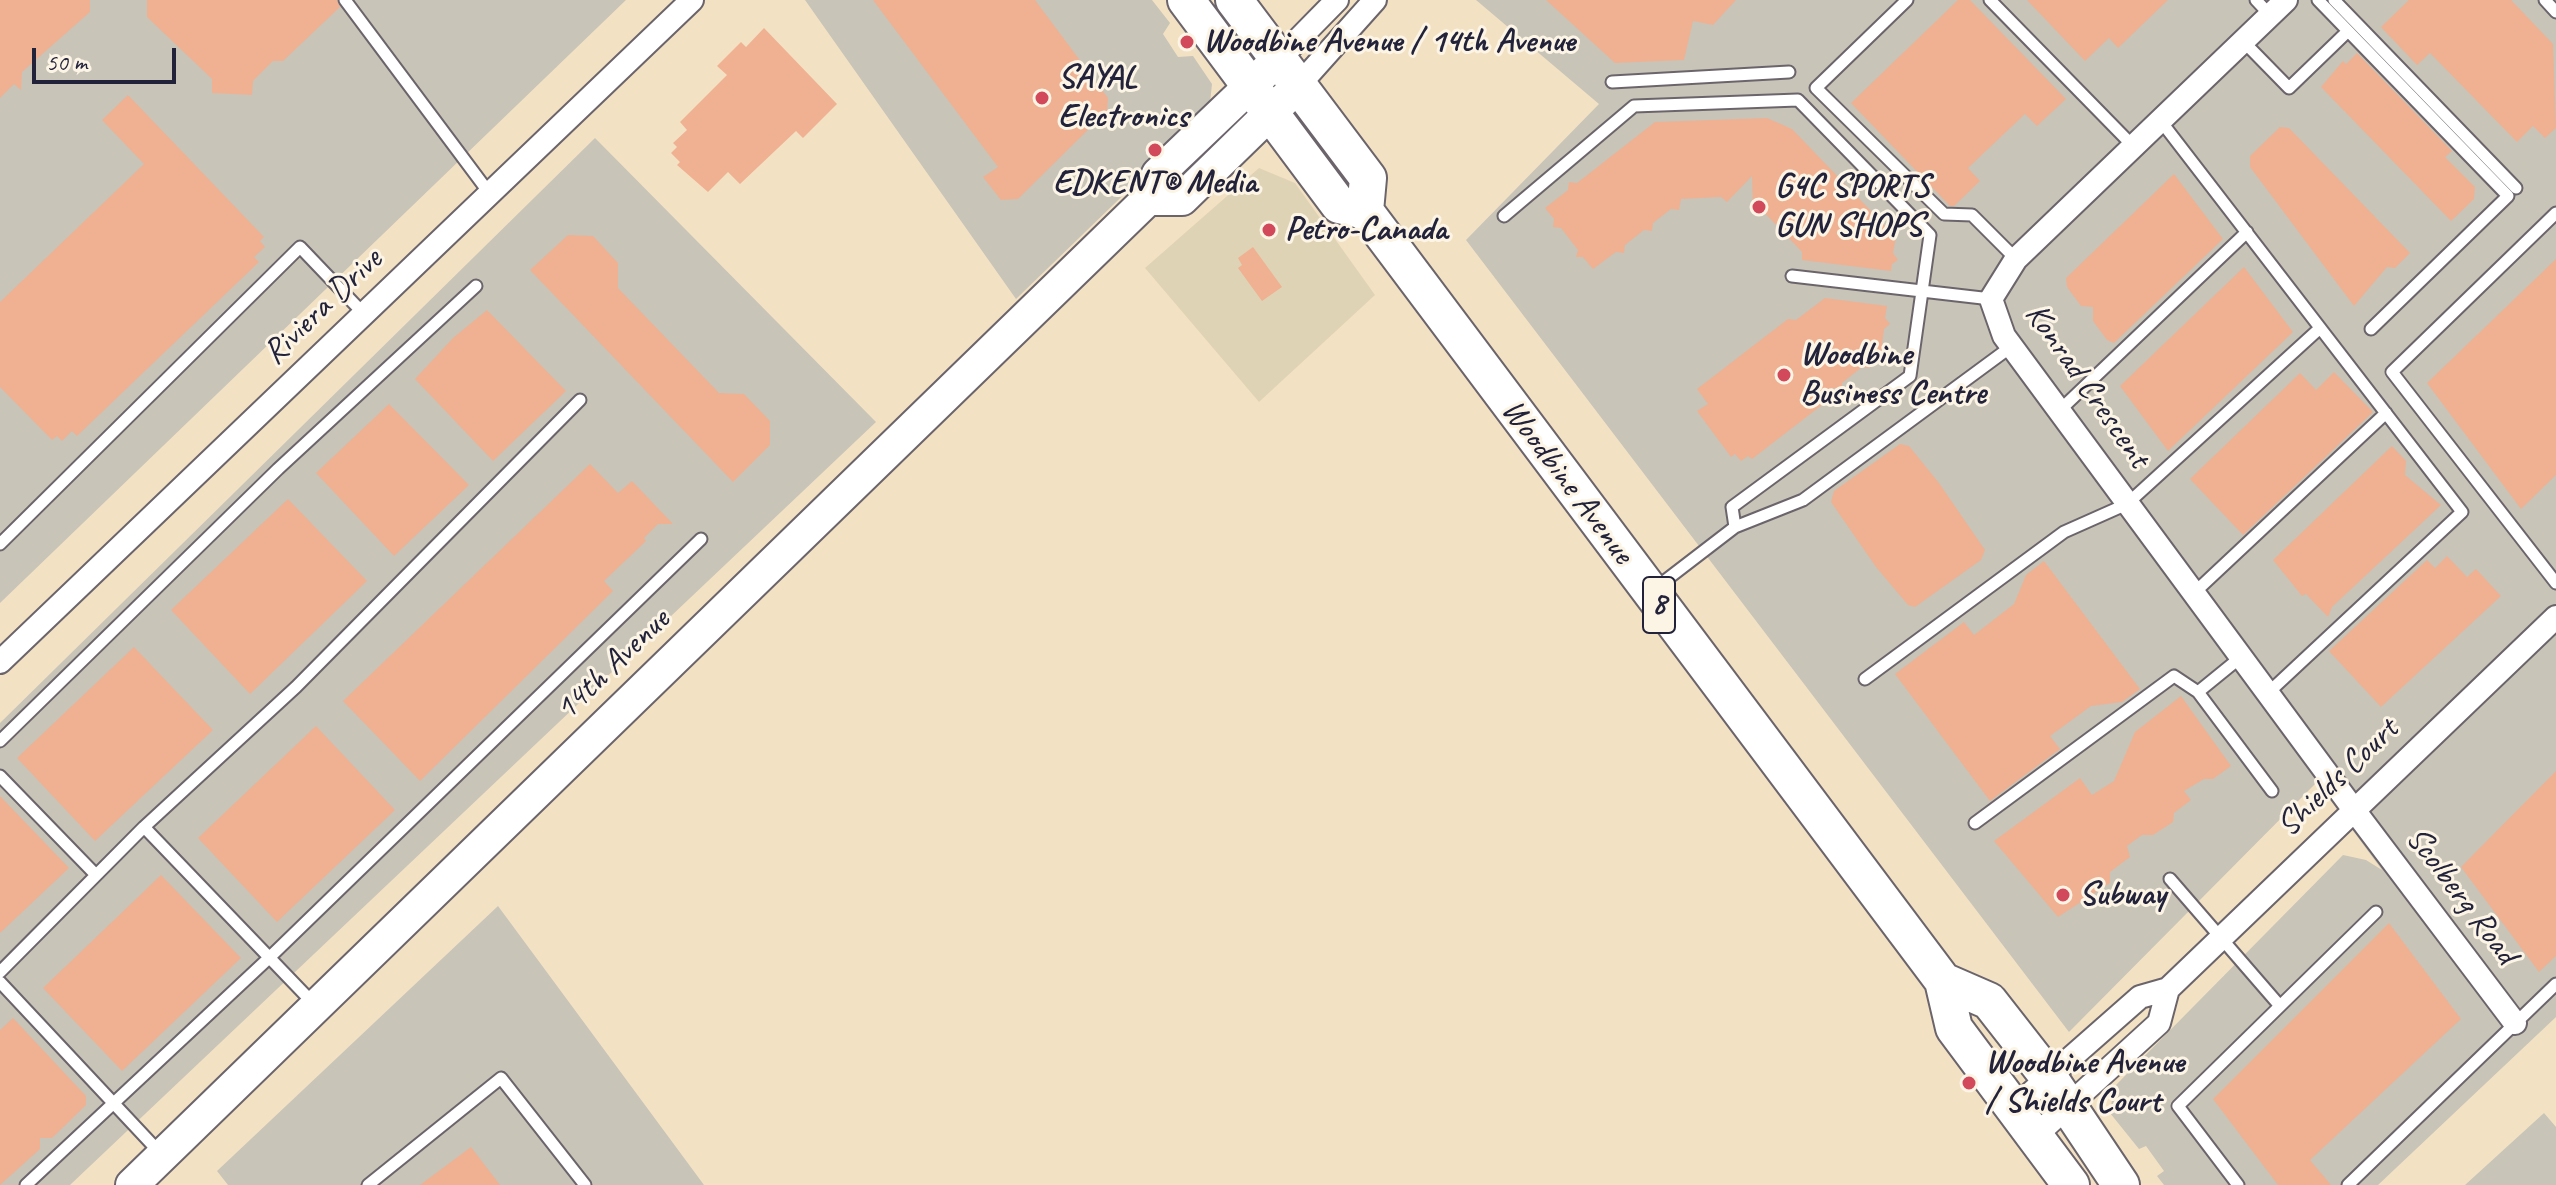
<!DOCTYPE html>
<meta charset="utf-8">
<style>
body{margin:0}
#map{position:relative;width:2556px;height:1185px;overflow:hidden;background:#f3e1c4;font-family:Caveat,sans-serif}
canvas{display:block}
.scale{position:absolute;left:32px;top:48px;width:144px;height:36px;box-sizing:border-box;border:4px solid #22223b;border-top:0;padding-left:10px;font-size:24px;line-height:28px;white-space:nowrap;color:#22223b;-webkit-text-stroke:6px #fcf5e5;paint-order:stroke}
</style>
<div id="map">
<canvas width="2556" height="1185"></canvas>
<div class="scale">50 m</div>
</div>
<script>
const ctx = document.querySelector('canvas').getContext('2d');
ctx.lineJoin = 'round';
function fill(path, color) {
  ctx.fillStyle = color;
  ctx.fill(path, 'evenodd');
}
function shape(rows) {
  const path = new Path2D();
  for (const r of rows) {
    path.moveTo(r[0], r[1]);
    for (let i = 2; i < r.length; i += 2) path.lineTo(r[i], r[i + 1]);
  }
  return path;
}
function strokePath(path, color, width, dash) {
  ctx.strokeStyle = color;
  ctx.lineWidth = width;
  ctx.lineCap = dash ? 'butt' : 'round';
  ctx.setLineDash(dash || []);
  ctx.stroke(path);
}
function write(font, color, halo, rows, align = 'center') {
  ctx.font = font + ' Caveat,sans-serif';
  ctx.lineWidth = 6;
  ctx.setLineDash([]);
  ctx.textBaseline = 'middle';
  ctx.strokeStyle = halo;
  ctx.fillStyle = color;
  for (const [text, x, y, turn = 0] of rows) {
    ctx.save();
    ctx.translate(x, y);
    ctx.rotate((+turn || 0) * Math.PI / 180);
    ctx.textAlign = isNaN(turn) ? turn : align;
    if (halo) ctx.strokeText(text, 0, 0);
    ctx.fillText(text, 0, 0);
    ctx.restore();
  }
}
fill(shape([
 [1259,168,1295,183,1375,295,1259,402,1145,268]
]), '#dfd3b5');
fill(shape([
 [0,0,626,0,0,603],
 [805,0,1152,0,1170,23,1163,34,1178,57,1193,56,1212,84,1209,112,1016,299],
 [1476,0,2556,0,2556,1017,2378,1185,2164,1185,2157,1176,2164,1171,2146,1146,2139,1149,2110,1113,2114,1087,2343,855,2366,860,2382,870,2317,782,2069,1032,1466,240,1599,104],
 [595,138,876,422,70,1185,0,1185,0,723],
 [498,906,704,1185,228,1185,217,1171],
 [2544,1113,2556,1127,2556,1185,2465,1185]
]), '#c8c4b8');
fill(shape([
 [0,0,90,0,90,12,22,72,21,90,14,84,0,98],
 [147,0,337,0,340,7,283,61,273,61,253,81,252,95,212,93,212,79,147,17],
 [873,0,1035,0,1108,98,1107,111,1018,199,1001,200,983,177,998,167],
 [1546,0,1736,0,1713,25,1693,21,1684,60,1615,63],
 [1958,0,1970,0,2066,99,2037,126,2025,114,1968,168,1980,181,1954,206,1950,206,1851,103],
 [2027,0,2168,0,2118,48,2109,38,2085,61],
 [2409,0,2511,0,2553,44,2556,128,2545,138,2533,126,2517,142,2430,53,2417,65,2381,27],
 [764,28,837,104,803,138,796,131,740,184,728,172,708,192,677,165,680,162,671,153,677,147,673,143,687,130,680,122,727,75,717,66,741,42,746,47],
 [2357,53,2452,151,2445,157,2475,187,2474,199,2451,221,2321,87,2343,61,2346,64],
 [128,95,264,237,260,241,265,247,254,257,259,262,77,436,72,431,62,441,57,436,52,440,0,387,0,302,144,164,102,120],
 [1767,118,1792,129,1896,237,1893,253,1898,260,1892,264,1891,271,1802,260,1802,252,1786,235,1778,235,1777,226,1761,209,1753,210,1752,176,1727,202,1721,197,1681,199,1679,210,1671,209,1653,223,1652,231,1644,230,1625,245,1624,253,1616,252,1593,269,1583,257,1576,257,1578,250,1561,228,1553,227,1554,219,1545,208,1568,190,1569,182,1577,183,1655,122],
 [2280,127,2289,128,2410,253,2395,268,2387,267,2354,306,2250,167,2250,156],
 [2174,174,2223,239,2114,343,2107,340,2093,321,2093,307,2081,306,2067,287,2066,278],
 [568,235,593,236,618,263,618,288,719,393,744,394,770,421,770,445,733,482,530,270],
 [1253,247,1282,287,1262,301,1238,268,1242,265,1238,258],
 [2556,259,2556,475,2521,509,2427,383],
 [2244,267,2293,332,2168,451,2120,386],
 [1825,298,1887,306,1885,318,1890,324,1884,329,1881,353,1871,360,1870,368,1862,367,1842,383,1842,389,1834,388,1820,400,1822,405,1752,459,1748,456,1741,461,1735,454,1731,457,1697,411,1708,404,1697,389,1788,319,1796,320],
 [487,310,566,391,493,461,415,379,453,338],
 [2334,372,2373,412,2243,535,2190,479,2300,373,2316,390],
 [389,404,469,485,394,556,316,473],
 [1900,444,1909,446,1939,483,1985,550,1981,560,1915,607,1908,605,1876,567,1831,502,1834,491],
 [2392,446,2406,461,2405,475,2441,505,2332,607,2328,617,2306,594,2302,596,2273,560],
 [590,464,618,493,632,481,673,524,658,524,644,538,646,541,604,581,613,591,420,781,343,701],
 [288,499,367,581,250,694,171,610],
 [2447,556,2467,577,2476,569,2501,596,2381,707,2329,651,2427,560,2435,568],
 [2044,561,2140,689,2122,702,2091,706,2050,736,2060,749,1990,801,1895,674,1964,622,1974,635,2014,604,2026,575],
 [134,647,213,730,95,841,17,758],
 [2181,696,2231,766,2213,779,2204,779,2184,791,2191,800,2174,813,2173,822,2153,835,2142,835,2127,846,2130,857,2110,872,2110,883,2058,917,1994,841,2080,778,2092,795,2114,781,2135,732],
 [316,726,395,810,277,922,198,838],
 [2556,771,2556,956,2539,972,2461,867],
 [0,796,69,868,0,933],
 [161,875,241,958,122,1071,43,988],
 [2389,923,2461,1019,2310,1160,2331,1185,2278,1185,2213,1099],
 [13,1018,86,1096,86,1105,52,1138,40,1138,40,1149,0,1185,0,1030],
 [471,1147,500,1185,420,1185]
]), '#efb192');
const lane = shape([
 [345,0,490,194],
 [1907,0,1816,88,1944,214,1972,215,2016,259],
 [1990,0,2133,146],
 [2256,0,2270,15],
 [2318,0,2508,196,2371,329],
 [2334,0,2516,188],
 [2545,0,2556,12],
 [2243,41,2289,88,2348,31],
 [1612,82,1789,72],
 [2160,120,2462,512,2268,693],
 [2556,213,2392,372,2556,583],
 [1504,216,1634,106,1798,100,1930,235,1910,376,1732,507,1735,527,1653,590],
 [1792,276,1991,299],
 [2059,411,2247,232],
 [1735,527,1803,500,2012,346],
 [0,544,300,247,364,314],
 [2194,593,2386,413],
 [1865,679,2064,532,2127,504,2319,329],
 [2198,692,2241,657],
 [0,741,278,469,476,286],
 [0,776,96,875],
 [1975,823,2174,676,2198,692,2272,791],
 [144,827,313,1003],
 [2170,879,2280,1006],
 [0,972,144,827,296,687,580,400],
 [0,982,162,1155],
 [26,1185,270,957,701,539],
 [368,1185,501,1078,585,1185],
 [2238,1185,2178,1106,2376,912],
 [2348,1185,2556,984]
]);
const street = shape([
 [2286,0,2016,259,1991,299,2004,336,2354,810,2515,1023],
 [1280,58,1337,0],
 [1299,85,1375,0],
 [0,662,692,0],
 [2015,1107,2140,997,2168,989,2556,617],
 [2035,1136,2159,1023,2168,989]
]);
const secondary = shape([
 [1148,199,1182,199,1299,85],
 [132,1185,1148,199,1158,174,1267,70]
]);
const primary = shape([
 [1186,0,1339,205,1365,211,1943,981,1954,1028,2071,1185],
 [1234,0,1368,178,1365,211],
 [1943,981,1989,1001,2050,1079,2121,1185]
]);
strokePath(lane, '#6b656b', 15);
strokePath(street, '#6b656b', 26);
strokePath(secondary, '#6b656b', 36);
strokePath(primary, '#6b656b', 40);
strokePath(lane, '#fff', 11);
strokePath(street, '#fff', 22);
strokePath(secondary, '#fff', 32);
strokePath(primary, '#fff', 36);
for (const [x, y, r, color] of [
 [1187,42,8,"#d1495b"],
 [1042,98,8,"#d1495b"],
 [1155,150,8,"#d1495b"],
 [1759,207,8,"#d1495b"],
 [1269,230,8,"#d1495b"],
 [1784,375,8,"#d1495b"],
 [2063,895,8,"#d1495b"],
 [1969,1083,8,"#d1495b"]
]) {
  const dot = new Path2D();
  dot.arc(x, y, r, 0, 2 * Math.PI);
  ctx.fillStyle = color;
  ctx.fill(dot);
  strokePath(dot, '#fcf5e5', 3);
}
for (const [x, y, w] of [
 [1659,605,32]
]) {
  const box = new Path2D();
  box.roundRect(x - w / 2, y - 28, w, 56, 6);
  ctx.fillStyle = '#fcf5e5';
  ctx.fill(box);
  strokePath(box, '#22223b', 2);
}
write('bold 32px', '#22223b', null, [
 ["8",1659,605]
]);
write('bold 34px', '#22223b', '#fcf5e5', [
 ["Woodbine Avenue / 14th Avenue",1203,42],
 ["SAYAL",1058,78],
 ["Electronics",1058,117],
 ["EDKENT® Media",1155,183,"center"],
 ["G4C SPORTS",1775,187],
 ["GUN SHOPS",1775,226],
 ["Petro-Canada",1285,230],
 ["Woodbine",1800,355],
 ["Business Centre",1800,394],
 ["Subway",2079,895],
 ["Woodbine Avenue",1985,1063],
 ["/ Shields Court",1985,1102]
], 'left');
write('34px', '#22223b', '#fcf5e5', [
 ["Riviera Drive",323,307,-44],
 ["Konrad Crescent",2087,386,55],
 ["Woodbine Avenue",1567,482,53],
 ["14th Avenue",613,665,-44],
 ["Shields Court",2338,778,-44],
 ["Scolberg Road",2461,896,53]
]);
</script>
